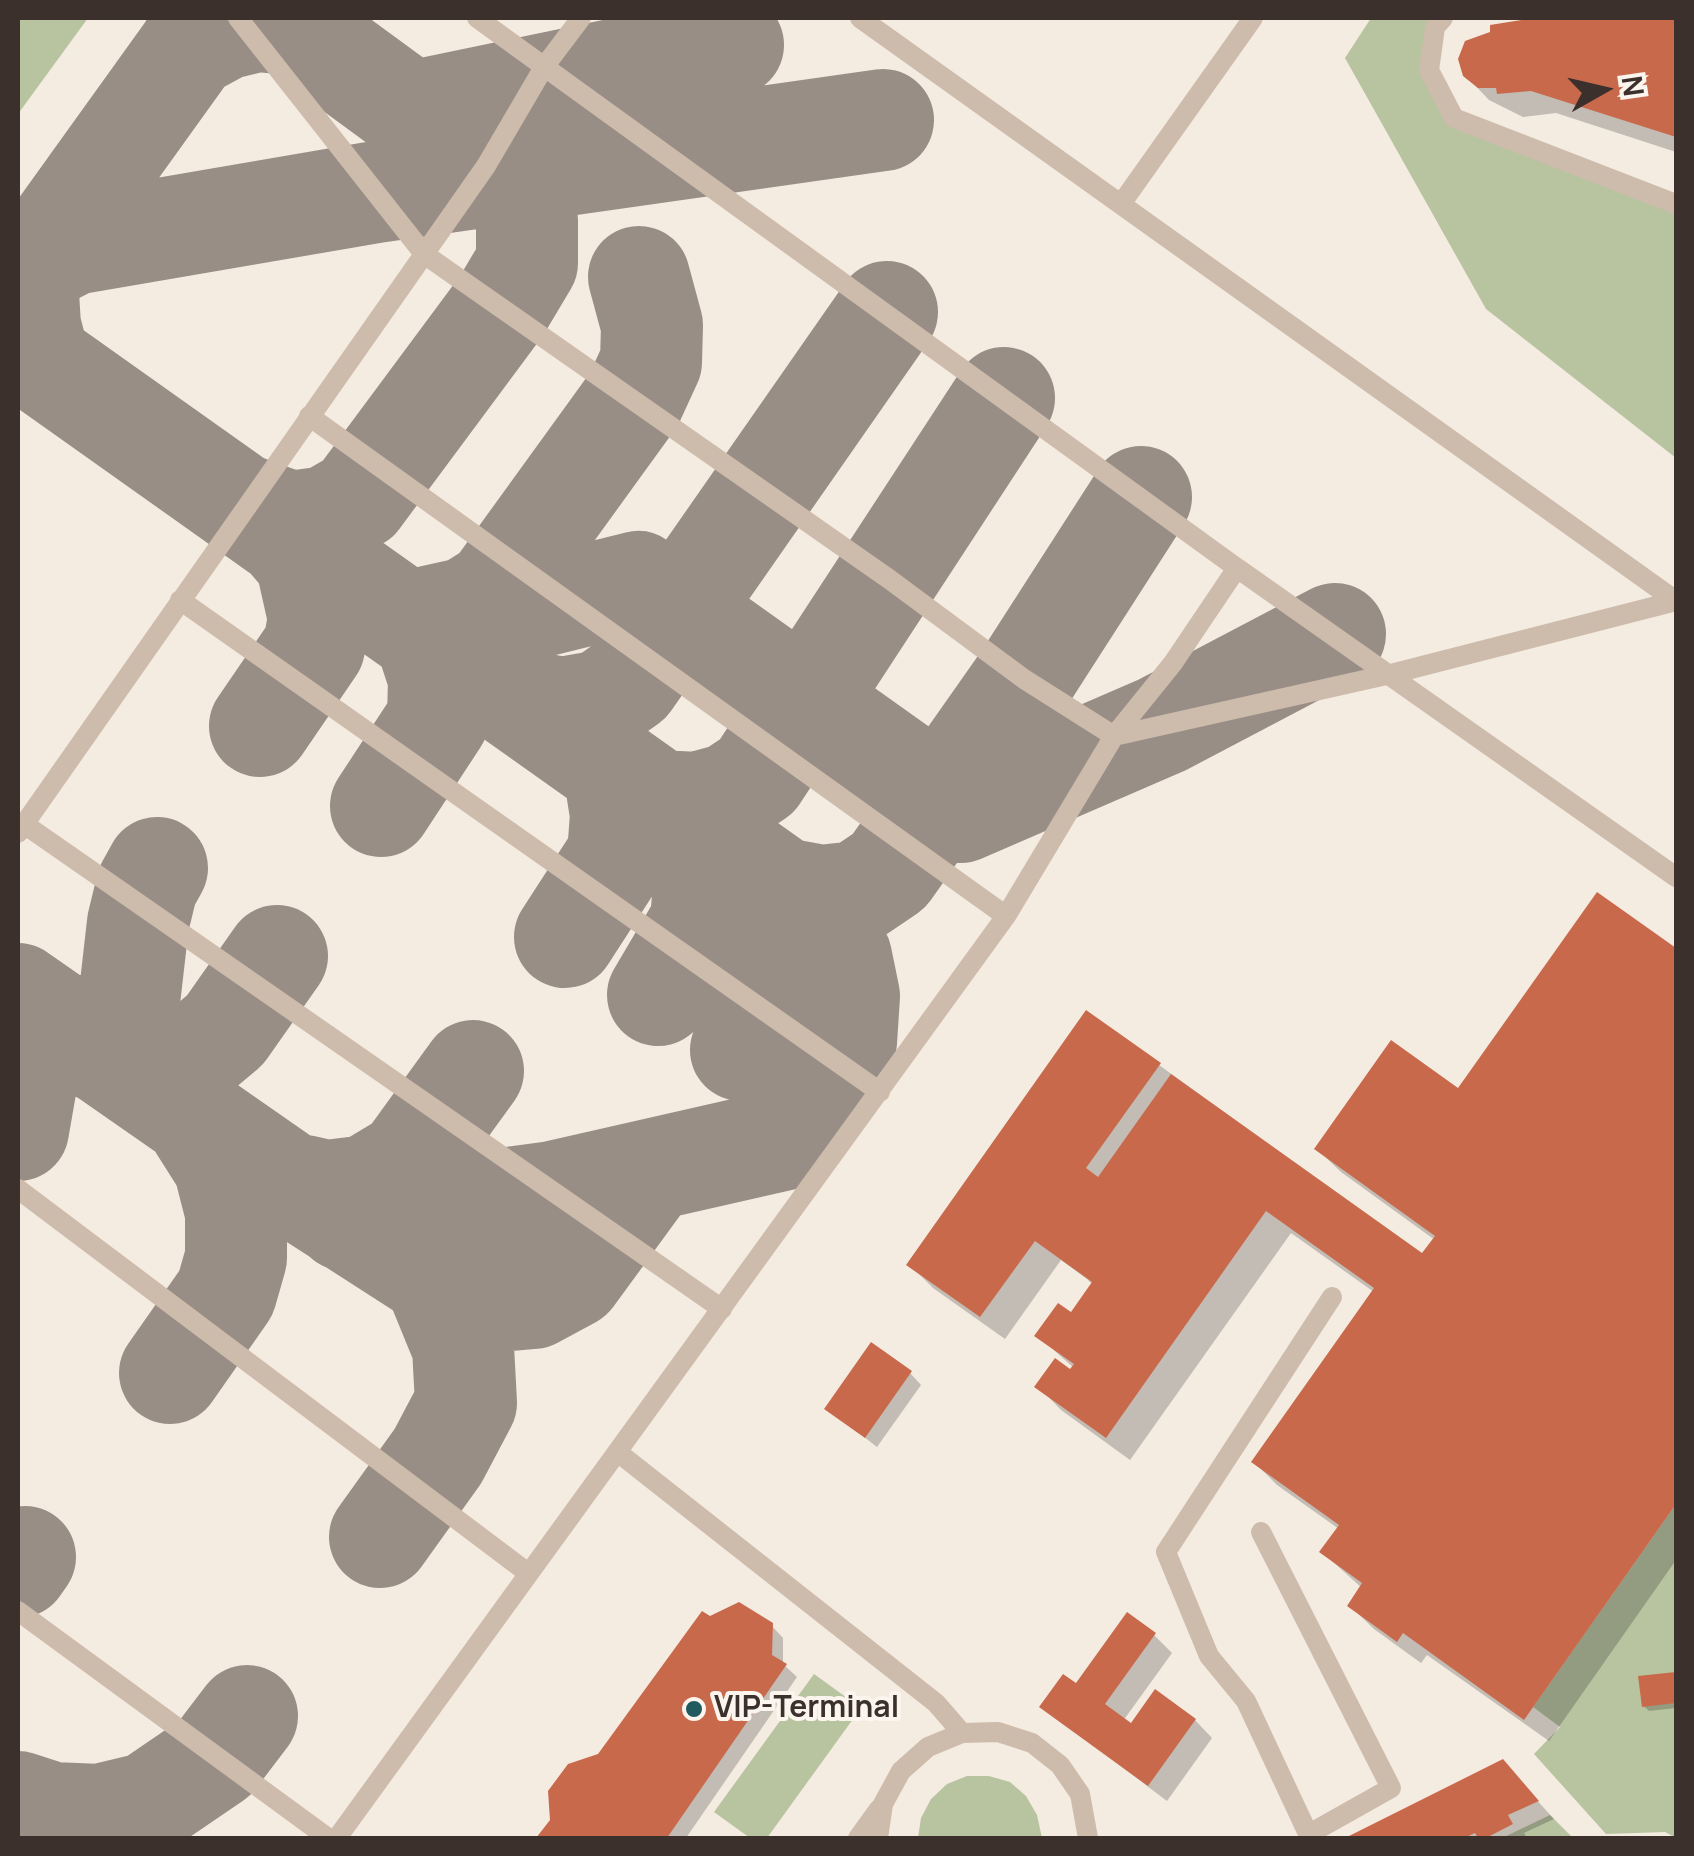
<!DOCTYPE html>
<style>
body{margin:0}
#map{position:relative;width:1694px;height:1856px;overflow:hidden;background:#f4ebe1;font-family:Manrope,sans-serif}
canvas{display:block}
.frame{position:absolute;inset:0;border:20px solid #3b302b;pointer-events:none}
.north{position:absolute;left:1554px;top:40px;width:100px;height:100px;-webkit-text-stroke:8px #fbf5ee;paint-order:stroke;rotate:82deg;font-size:28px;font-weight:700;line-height:40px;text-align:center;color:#3b302b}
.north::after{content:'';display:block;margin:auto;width:35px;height:45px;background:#3b302b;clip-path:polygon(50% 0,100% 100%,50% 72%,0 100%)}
</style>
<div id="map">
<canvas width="1694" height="1856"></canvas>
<div class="frame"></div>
<div class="north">N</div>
</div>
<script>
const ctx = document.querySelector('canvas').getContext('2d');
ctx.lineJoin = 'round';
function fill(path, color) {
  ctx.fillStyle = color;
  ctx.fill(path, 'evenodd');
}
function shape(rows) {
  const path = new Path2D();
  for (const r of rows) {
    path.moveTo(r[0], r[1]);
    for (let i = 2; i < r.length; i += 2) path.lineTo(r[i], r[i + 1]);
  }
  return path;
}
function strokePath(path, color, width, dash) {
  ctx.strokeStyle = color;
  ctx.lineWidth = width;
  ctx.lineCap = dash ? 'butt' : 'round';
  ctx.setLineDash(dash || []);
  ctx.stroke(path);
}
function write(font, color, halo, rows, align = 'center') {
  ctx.font = font + ' Manrope,sans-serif';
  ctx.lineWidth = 8;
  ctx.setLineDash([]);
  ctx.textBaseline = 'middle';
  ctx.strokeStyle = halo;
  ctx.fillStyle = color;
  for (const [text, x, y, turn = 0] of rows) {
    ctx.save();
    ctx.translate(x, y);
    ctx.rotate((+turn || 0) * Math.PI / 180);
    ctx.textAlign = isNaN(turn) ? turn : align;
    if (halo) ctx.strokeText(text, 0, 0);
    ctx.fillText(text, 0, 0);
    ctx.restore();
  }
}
fill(shape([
 [18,18,88,18,18,114],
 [1371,18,1430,18,1426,73,1454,118,1676,214,1676,458,1486,309,1345,58],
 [1676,1504,1676,1838,1665,1832,1606,1834,1534,1754,1560,1727,1533,1707],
 [814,1674,861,1708,767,1838,750,1838,714,1812],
 [967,1776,989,1776,1010,1782,1026,1796,1037,1815,1042,1838,918,1838,921,1818,931,1799,947,1784],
 [1550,1815,1573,1838,1502,1838]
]), '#b8c4a0');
fill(shape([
 [1540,18,1676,18,1676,152,1556,113,1523,117,1489,100,1465,75,1524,24],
 [1598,895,1676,952,1676,1560,1549,1741,1427,1655,1421,1663,1374,1629,1350,1606,1362,1588,1322,1552,1339,1529,1277,1485,1254,1462,1374,1292,1291,1233,1130,1460,1061,1410,1038,1386,1074,1368,1038,1336,1071,1316,1093,1285,1087,1279,1061,1260,1005,1339,933,1288,909,1264,1159,1065,1423,1256,1435,1240,1341,1172,1317,1149,1459,1092],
 [910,1373,921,1385,877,1447,827,1408],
 [710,1619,771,1625,783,1638,783,1664,797,1677,686,1838,539,1838],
 [1154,1635,1172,1653,1123,1721,1131,1726,1195,1720,1212,1738,1167,1801,1042,1707],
 [1676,1674,1676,1708,1649,1711,1644,1706,1641,1678],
 [1502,1762,1554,1819,1524,1833,1527,1838,1352,1838]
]), '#0003');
strokePath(shape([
 [189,48,224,29,257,21,291,24,411,112,733,45],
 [22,281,211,18],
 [246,506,290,522,327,517,358,499,502,305,527,263,527,220,516,188],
 [432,616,468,608,495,591,634,399,651,362,652,325,639,277],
 [518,700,562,708,602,701,629,682,887,312],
 [260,726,314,647,319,618,306,560,284,534],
 [658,801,697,803,730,794,757,776,1004,398],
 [381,806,438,719,439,678,425,635,638,582,961,812,1162,725,1335,634],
 [783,889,821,896,858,892,889,871,1024,679,1141,497],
 [565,937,618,855,621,815,614,770],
 [18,994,288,1182,476,1303,533,1298,572,1277,640,1184],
 [658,995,701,922,704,884,696,846,682,818],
 [18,1030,26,1084,18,1130],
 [71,1031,122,1016,130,993,138,923,147,886,157,868],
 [741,1050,767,1012,789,968,791,932,783,889],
 [98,1051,148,1063,194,1056,225,1030,277,956],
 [304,1186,326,1191,367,1186,407,1162,473,1071],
 [345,1220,553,1192,786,1139,846,1042,849,996,841,957,818,918,783,889,39,361,30,326,28,294,36,263,73,244,376,192,883,120],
 [170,1373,226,1293,236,1258,236,1212,224,1165,193,1116],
 [380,1537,438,1456,466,1403,463,1347,436,1281],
 [18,1567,25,1557],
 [18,1802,52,1813,99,1815,149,1803,215,1758,247,1716]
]), '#988e86', 102);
fill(shape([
 [1534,18,1676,18,1676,137,1531,91,1497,94,1496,88,1478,88,1463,76,1458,59,1465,41,1490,32,1490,25],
 [1597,892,1676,948,1676,1504,1524,1720,1403,1633,1397,1642,1347,1606,1362,1583,1319,1552,1339,1525,1251,1462,1374,1288,1266,1211,1106,1438,1034,1387,1055,1358,1070,1369,1074,1364,1034,1336,1058,1303,1071,1312,1092,1282,1035,1241,980,1317,906,1265,1086,1010,1161,1063,1086,1168,1098,1177,1171,1074,1422,1253,1435,1236,1314,1149,1391,1040,1458,1088],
 [871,1342,912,1371,865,1438,824,1409],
 [739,1602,773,1623,772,1655,787,1664,667,1838,536,1838,550,1820,548,1791,568,1764,598,1754,702,1611,710,1616],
 [1127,1612,1156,1633,1105,1704,1131,1723,1155,1689,1196,1719,1148,1786,1039,1707,1063,1674,1076,1683],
 [1676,1672,1676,1703,1642,1707,1638,1676],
 [1503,1759,1539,1801,1508,1815,1513,1824,1486,1838,1478,1838,1475,1833,1464,1838,1345,1838]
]), '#c8694b');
strokePath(shape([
 [238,18,424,254,889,579,1024,679,1114,736,1391,674,1676,601],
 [860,18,1676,601],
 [1443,18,1435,27,1429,70,1454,118,1676,204],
 [1121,204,1253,18],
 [309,416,1006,916],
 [1237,568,1676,877],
 [180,600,880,1092],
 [24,824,722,1309],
 [18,833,486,166,544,67,581,18],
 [18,1189,528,1573],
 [620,1454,936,1703,962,1733],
 [1261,1532,1391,1788,1311,1833],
 [18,1611,328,1838],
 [337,1838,1006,916,1114,736,1173,663,1237,568,477,18],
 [858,1838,879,1809],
 [878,1838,883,1804,901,1771,928,1747,962,1733,998,1732,1032,1743,1060,1765,1080,1794,1088,1838],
 [1310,1838,1246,1701,1209,1656,1166,1552,1332,1297]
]), '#cdbbac', 20);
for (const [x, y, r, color] of [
 [694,1709,10,"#1f5a5e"]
]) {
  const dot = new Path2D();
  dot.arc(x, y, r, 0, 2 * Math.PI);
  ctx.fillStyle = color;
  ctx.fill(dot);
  strokePath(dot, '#fbf5ee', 4);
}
write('bold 30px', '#3b302b', '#fbf5ee', [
 ["VIP-Terminal",714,1709]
], 'left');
</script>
